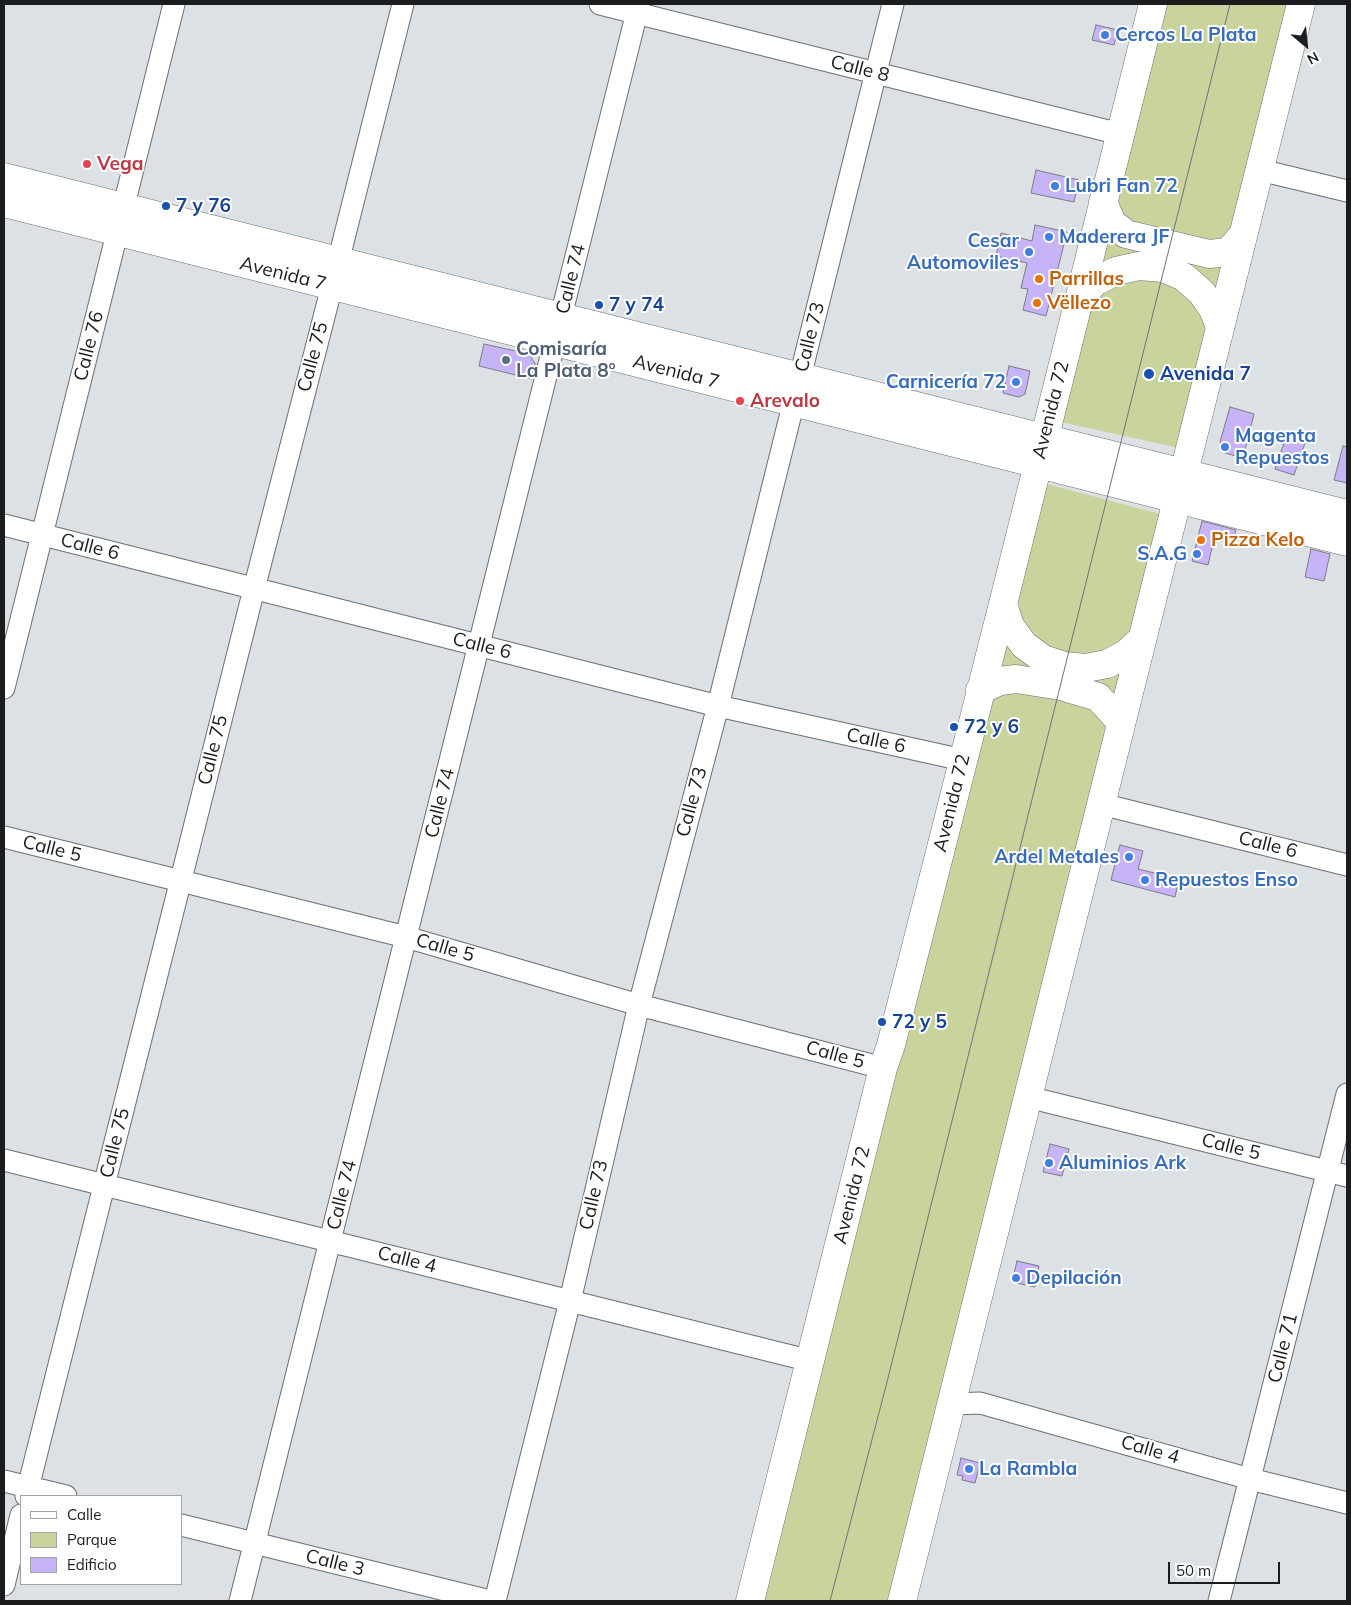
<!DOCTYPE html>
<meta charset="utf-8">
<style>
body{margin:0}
#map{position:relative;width:1351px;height:1605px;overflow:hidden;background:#dce1e5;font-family:Mulish,sans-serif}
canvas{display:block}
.frame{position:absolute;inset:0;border:5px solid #1a1c1d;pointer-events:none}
.legend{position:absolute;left:20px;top:1495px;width:162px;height:90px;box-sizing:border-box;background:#fff;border:1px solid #a3a4a5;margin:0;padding:6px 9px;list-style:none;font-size:15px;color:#1a1c1d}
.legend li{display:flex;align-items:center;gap:10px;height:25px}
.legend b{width:25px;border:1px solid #a3a4a5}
.north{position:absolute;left:1281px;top:20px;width:50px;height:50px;-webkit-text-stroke:4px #fff;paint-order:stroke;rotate:152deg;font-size:14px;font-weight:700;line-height:20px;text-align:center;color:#1a1c1d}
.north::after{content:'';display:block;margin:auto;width:18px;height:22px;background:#1a1c1d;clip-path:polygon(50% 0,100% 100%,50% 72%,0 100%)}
.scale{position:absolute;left:1168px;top:1562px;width:112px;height:22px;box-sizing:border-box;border:2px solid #1a1c1d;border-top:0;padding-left:6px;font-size:15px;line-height:18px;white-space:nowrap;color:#1a1c1d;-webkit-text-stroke:4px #fff;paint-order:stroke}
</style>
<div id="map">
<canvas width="1351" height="1605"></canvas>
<div class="frame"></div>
<ul class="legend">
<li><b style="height:6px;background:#fff"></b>Calle</li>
<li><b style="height:14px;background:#c9d39c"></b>Parque</li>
<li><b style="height:14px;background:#c7b4f8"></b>Edificio</li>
</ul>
<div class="north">N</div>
<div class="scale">50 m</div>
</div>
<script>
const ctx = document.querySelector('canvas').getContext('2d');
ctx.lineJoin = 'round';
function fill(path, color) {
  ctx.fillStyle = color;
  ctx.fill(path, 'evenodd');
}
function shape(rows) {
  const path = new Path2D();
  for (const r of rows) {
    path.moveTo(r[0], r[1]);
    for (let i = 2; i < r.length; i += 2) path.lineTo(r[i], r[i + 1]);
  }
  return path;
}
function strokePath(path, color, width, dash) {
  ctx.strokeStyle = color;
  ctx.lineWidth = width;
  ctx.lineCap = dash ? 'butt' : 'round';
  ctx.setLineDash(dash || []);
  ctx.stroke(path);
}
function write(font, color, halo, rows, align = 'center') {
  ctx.font = font + ' Mulish,sans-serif';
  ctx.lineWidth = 4;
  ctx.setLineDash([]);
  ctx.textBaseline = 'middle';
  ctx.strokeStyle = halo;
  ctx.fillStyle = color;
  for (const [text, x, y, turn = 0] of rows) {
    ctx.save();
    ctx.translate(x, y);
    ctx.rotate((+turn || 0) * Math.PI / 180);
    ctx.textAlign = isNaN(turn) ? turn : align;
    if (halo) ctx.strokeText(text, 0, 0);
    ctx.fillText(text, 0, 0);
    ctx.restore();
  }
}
fill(shape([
 [1167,4,1293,4,1234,239,1226,246,1126,227,1116,208],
 [1109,231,1227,260,1219,297,1203,278,1098,270],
 [1155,277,1197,297,1210,337,1179,448,1061,422,1087,317,1095,299,1110,286,1130,278],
 [1047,484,1164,515,1130,633,1121,645,1094,660,1043,651,1022,622,1018,599],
 [1006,639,1121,668,1113,703,998,672],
 [1001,687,1094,703,1107,723,888,1601,763,1601,992,696]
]), '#c9d39c');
const building = shape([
 [1096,25,1118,30,1114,45,1092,40,1096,25],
 [1036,170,1079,180,1074,202,1031,193,1036,170],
 [1035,225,1067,232,1046,316,1023,310,1028,289,1021,288,1027,263,996,256,1001,233,1032,241,1035,225],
 [484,344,529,354,536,365,532,379,479,366,484,344],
 [1009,366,1030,371,1025,394,1019,397,1003,393,1009,366],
 [1230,407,1254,414,1243,458,1225,453,1220,442,1230,407],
 [1287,434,1306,440,1294,475,1275,469,1287,434],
 [1343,446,1347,447,1347,483,1334,480,1343,446],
 [1202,521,1236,530,1232,543,1214,539,1208,565,1192,561,1202,521],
 [1311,549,1330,554,1324,581,1305,577,1311,549],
 [1120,845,1143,851,1138,869,1179,879,1175,897,1111,880,1120,845],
 [1050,1144,1069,1149,1062,1176,1043,1172,1050,1144],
 [1017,1261,1039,1266,1035,1287,1012,1282,1017,1261],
 [961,1458,980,1463,975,1483,962,1480,963,1476,957,1475,961,1458]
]);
fill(building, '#c7b4f8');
strokePath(building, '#7c7b80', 1);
const minor = shape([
 [600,4,1120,134],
 [1260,170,1347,191],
 [4,525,718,706,963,760],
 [4,688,174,4],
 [1101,804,1347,865],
 [4,837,406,937,639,1005,883,1068],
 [1028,1097,1347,1176],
 [4,1160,811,1361],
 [952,1404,980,1403,1250,1479,1347,1503],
 [4,1481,66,1496],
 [26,1496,254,589,332,286,403,4],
 [181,1525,490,1601],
 [4,1585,21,1515],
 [240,1601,639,4],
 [495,1601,570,1301,639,1005,718,706,893,4],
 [1219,1601,1347,1094]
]);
const major = shape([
 [4,177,1347,514],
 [4,203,1347,542]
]);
const highway = shape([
 [1103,202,1112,223,1126,234,1209,254,1228,252,1243,235],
 [1079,299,1095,282,1116,271,1139,266,1163,268,1184,277,1202,293,1213,309,1220,327],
 [1003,604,1010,626,1024,645,1043,659,1065,666,1086,668,1107,664,1126,654,1141,640],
 [980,690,1000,681,1016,679,1061,686,1098,697,1121,722],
 [750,1601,883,1068,891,1045,1003,604,1153,4],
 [902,1601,1301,4]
]);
strokePath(minor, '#6b6f73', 23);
strokePath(major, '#6b6f73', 29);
strokePath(highway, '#6b6f73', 29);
strokePath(minor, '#fff', 21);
strokePath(major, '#fff', 28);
strokePath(highway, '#fff', 28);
strokePath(shape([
 [830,1601,887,1382,1230,4]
]), '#707476', 1);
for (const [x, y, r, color] of [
 [1105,35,5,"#3f7fe0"],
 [87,164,5,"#e0444e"],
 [1055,186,5,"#3f7fe0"],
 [166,206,5,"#1a4fb4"],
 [1049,237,5,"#3f7fe0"],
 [1029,252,5,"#3f7fe0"],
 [1039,279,5,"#e8710a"],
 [1037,303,5,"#e8710a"],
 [599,305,5,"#1a4fb4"],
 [506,360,5,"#5c6f8a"],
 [1149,374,6,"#1a4fb4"],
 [1016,382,5,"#3f7fe0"],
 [740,401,5,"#e0444e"],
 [1225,447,5,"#3f7fe0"],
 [1201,540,5,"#e8710a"],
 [1197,554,5,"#3f7fe0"],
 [954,727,5,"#1a4fb4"],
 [1129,857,5,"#3f7fe0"],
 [1145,880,5,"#3f7fe0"],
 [882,1022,5,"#1a4fb4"],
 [1049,1163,5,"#3f7fe0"],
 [1016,1278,5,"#3f7fe0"],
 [969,1469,5,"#3f7fe0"]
]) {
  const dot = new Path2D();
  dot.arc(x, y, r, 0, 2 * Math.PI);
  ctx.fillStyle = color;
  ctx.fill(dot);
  strokePath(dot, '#fff', 2);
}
write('bold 19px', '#366cbe', '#fff', [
 ["Cercos La Plata",1115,35],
 ["Lubri Fan 72",1065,186],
 ["Maderera JF",1059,237],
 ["Cesar",1019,241,"right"],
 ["Automoviles",1019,263,"right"],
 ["Carnicería 72",1006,382,"right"],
 ["Magenta",1235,436],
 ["Repuestos",1235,458],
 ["S.A.G",1187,554,"right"],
 ["Ardel Metales",1119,857,"right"],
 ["Repuestos Enso",1155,880],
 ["Aluminios Ark",1059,1163],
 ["Depilación",1026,1278],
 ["La Rambla",979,1469]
], 'left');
write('19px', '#1a1c1d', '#fff', [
 ["Calle 8",860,69,14],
 ["Avenida 7",283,274,14],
 ["Calle 74",571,279,-76],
 ["Calle 73",810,337,-76],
 ["Calle 76",89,346,-76],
 ["Calle 75",313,357,-75],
 ["Avenida 7",676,372,14],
 ["Avenida 72",1051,410,-76],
 ["Calle 6",90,547,14],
 ["Calle 6",482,646,14],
 ["Calle 6",876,741,12],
 ["Calle 75",213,750,-76],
 ["Calle 73",692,802,-75],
 ["Calle 74",440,803,-76],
 ["Avenida 72",952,803,-76],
 ["Calle 6",1268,845,14],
 ["Calle 5",52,849,14],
 ["Calle 5",445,948,16],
 ["Calle 5",835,1055,15],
 ["Calle 75",115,1143,-76],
 ["Calle 5",1231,1147,14],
 ["Calle 74",342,1195,-76],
 ["Calle 73",594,1195,-77],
 ["Avenida 72",852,1195,-76],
 ["Calle 4",407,1260,14],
 ["Calle 71",1283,1348,-76],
 ["Calle 4",1150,1450,16],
 ["Calle 3",335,1563,14]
]);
write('bold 19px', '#be3a42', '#fff', [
 ["Vega",97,164],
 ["Arevalo",750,401]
], 'left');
write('bold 19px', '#164399', '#fff', [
 ["7 y 76",176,206],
 ["7 y 74",609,305],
 ["Avenida 7",1160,374],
 ["72 y 6",964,727],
 ["72 y 5",892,1022]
], 'left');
write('bold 19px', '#c56008', '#fff', [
 ["Parrillas",1049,279],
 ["Vëllezo",1047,303],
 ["Pizza Kelo",1211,540]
], 'left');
write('bold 19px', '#4e5e75', '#fff', [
 ["Comisaría",516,349],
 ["La Plata 8°",516,371]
], 'left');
</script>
